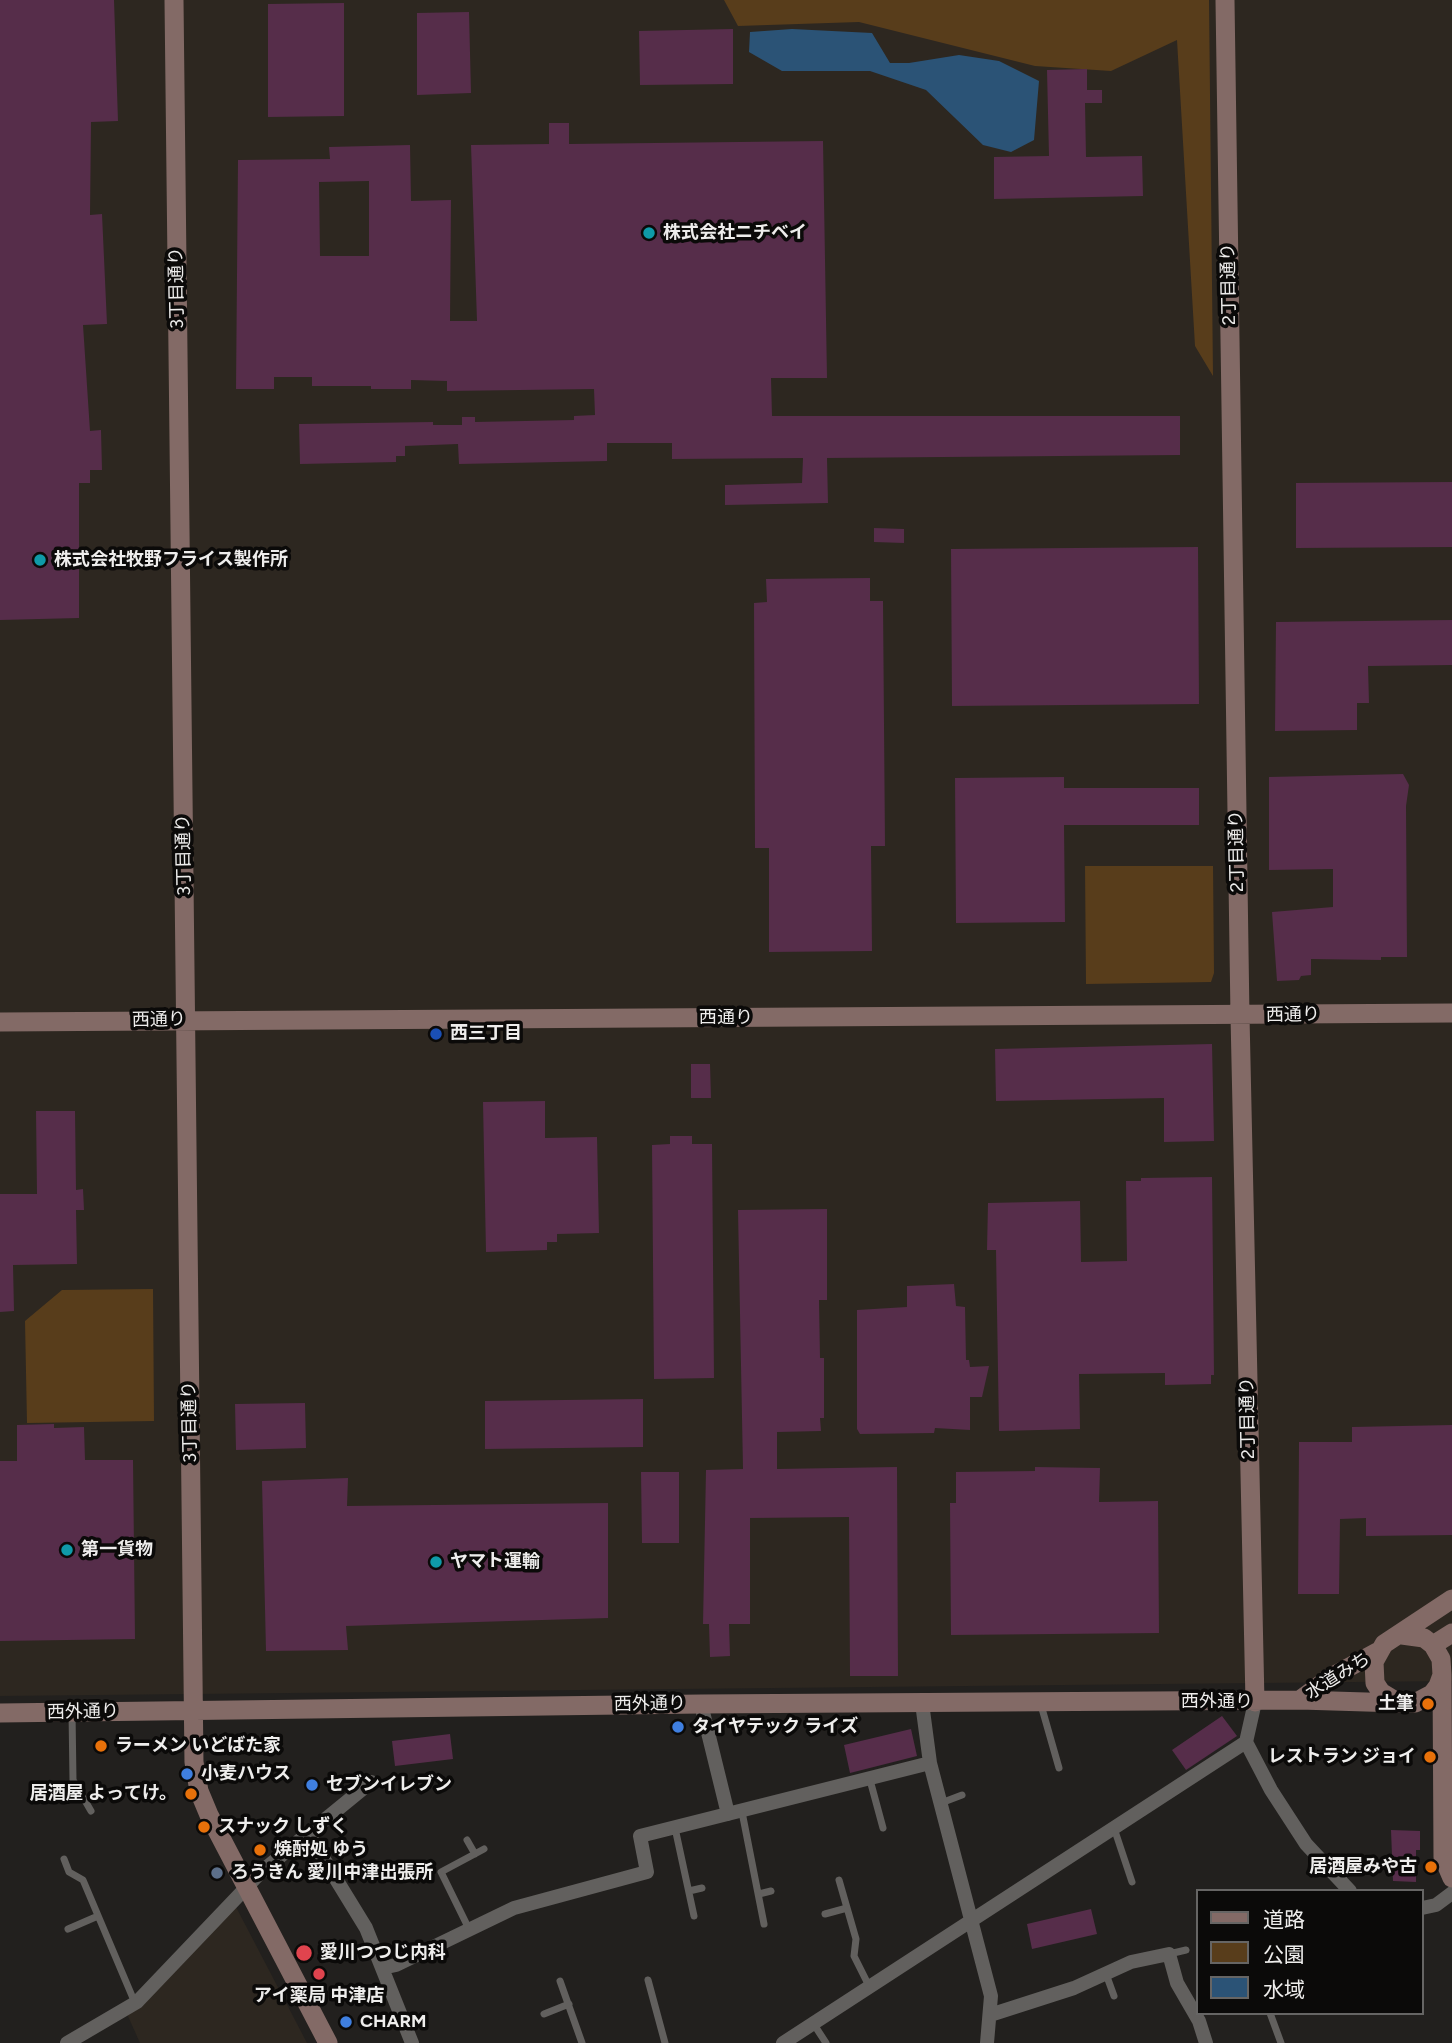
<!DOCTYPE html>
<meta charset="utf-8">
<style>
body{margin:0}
#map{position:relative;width:1452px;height:2043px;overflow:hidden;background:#22201e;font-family:Figtree,"Noto Sans JP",sans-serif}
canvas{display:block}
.legend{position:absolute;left:1196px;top:1889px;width:228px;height:126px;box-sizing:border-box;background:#0b0a09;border:2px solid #666564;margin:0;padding:9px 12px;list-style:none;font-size:21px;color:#eeedec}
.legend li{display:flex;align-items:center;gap:14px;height:35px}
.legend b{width:35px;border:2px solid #666564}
</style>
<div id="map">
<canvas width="1452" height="2043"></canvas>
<ul class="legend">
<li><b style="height:9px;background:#836a66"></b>道路</li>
<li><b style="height:19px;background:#583d1b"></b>公園</li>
<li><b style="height:19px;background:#2b5376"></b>水域</li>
</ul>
</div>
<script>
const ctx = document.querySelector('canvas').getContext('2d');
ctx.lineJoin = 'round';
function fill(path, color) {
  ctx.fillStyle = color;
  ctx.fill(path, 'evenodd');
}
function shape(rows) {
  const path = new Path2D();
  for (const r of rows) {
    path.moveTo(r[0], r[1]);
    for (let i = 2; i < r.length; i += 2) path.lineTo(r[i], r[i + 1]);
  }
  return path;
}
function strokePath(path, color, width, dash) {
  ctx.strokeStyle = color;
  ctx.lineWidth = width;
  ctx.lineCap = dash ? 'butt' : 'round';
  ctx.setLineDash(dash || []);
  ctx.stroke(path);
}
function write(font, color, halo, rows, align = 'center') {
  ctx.font = font + ' Figtree,"Noto Sans JP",sans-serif';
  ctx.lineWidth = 7;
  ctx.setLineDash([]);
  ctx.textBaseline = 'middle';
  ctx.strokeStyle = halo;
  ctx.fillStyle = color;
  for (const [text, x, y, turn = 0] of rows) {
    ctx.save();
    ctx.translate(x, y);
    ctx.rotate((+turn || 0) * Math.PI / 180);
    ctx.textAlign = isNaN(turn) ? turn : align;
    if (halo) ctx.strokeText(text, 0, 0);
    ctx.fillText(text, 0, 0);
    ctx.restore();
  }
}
fill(shape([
 [0,0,1452,0,1452,1681,0,1696],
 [236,1907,307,2043,140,2043,127,2014]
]), '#2d2720');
fill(shape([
 [724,0,1209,0,1213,376,1195,346,1177,40,1111,71,1035,66,859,22,738,26],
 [1085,866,1213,866,1214,973,1211,982,1086,984],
 [153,1289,154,1421,27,1423,25,1321,62,1290]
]), '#583d1b');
fill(shape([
 [792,29,872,33,890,63,909,63,959,55,999,61,1039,81,1034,140,1011,152,983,145,926,90,870,71,782,71,749,52,750,32]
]), '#2b5376');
fill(shape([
 [0,0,114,0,118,121,91,122,90,215,102,214,107,324,83,325,90,431,101,430,102,470,90,470,90,483,79,483,79,618,0,620],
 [344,3,344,116,268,117,268,4],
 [469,12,471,93,417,95,417,13],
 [733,29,733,84,640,85,639,31],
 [1087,69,1087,90,1102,90,1102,103,1085,103,1086,157,1142,156,1143,196,994,199,994,157,1049,156,1047,70],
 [549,123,569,123,569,144,823,141,827,378,771,378,772,416,1180,416,1180,455,827,458,828,503,725,505,725,485,802,483,803,458,672,459,672,443,607,443,607,461,459,464,458,444,405,446,405,456,396,456,396,462,300,464,299,424,433,422,433,425,462,425,462,417,475,417,475,422,574,420,574,416,595,415,594,389,447,391,447,381,411,380,411,389,371,389,371,386,312,386,312,377,274,377,274,389,236,389,238,160,330,159,329,147,410,145,411,201,451,200,450,321,477,321,471,145,549,144],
 [369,181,369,256,320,256,319,182],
 [1452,482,1452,547,1296,548,1296,483],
 [874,528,904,529,904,543,874,542],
 [1198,547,1199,704,952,706,951,549],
 [870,578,870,601,883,601,885,846,871,846,872,951,769,952,769,848,755,848,754,603,767,602,766,579],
 [1452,620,1452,665,1368,666,1369,703,1357,703,1357,730,1275,731,1276,622],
 [1403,774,1409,785,1406,806,1407,957,1381,957,1381,960,1311,959,1311,975,1301,976,1299,980,1277,981,1272,912,1333,907,1333,869,1269,870,1269,777],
 [1064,777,1064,788,1199,788,1199,825,1064,825,1065,922,956,923,955,778],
 [1212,1044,1214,1141,1164,1142,1164,1098,996,1101,995,1049],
 [691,1064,710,1064,711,1098,691,1098],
 [545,1101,545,1138,597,1137,599,1233,557,1234,557,1242,547,1242,547,1250,486,1252,483,1102],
 [36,1111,75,1111,76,1190,83,1189,84,1210,76,1210,77,1264,13,1265,14,1311,0,1312,0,1194,37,1194],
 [670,1136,692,1136,692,1144,712,1144,714,1378,654,1379,652,1145,670,1144],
 [1212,1177,1214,1375,1211,1375,1211,1384,1165,1385,1165,1373,1079,1374,1080,1429,999,1431,996,1250,987,1250,988,1203,1080,1201,1081,1262,1127,1261,1126,1181,1141,1181,1141,1178],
 [827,1209,827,1300,819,1300,820,1358,824,1358,824,1418,820,1418,821,1431,777,1432,777,1469,897,1467,898,1676,850,1676,849,1517,750,1518,750,1624,729,1624,730,1656,710,1657,709,1624,703,1624,706,1470,743,1469,738,1210],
 [954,1284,956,1306,965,1307,966,1360,969,1360,970,1367,989,1366,982,1397,970,1397,970,1430,935,1428,934,1433,860,1434,857,1429,857,1310,907,1307,907,1286],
 [643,1399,643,1447,485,1449,485,1401],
 [305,1403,306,1448,236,1450,235,1404],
 [54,1424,54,1428,84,1427,85,1460,133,1460,135,1639,0,1641,0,1461,17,1461,17,1425],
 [1452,1425,1452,1535,1366,1536,1366,1518,1340,1519,1339,1594,1298,1594,1299,1442,1352,1442,1352,1427],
 [1035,1467,1100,1468,1099,1502,1158,1501,1159,1633,951,1635,950,1503,956,1503,956,1472,1035,1471],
 [641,1472,679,1472,679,1543,642,1543],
 [348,1478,347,1506,608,1503,608,1618,346,1626,348,1650,266,1651,262,1481],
 [1222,1716,1237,1736,1186,1770,1172,1750],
 [911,1729,917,1756,850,1773,844,1745],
 [450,1734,453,1759,395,1766,392,1741],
 [1391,1830,1420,1831,1420,1850,1416,1850,1416,1882,1393,1881],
 [1091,1909,1097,1934,1032,1949,1027,1924]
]), '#562d4a');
strokePath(shape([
 [1041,1705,1059,1768],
 [72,1712,73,1780,91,1811],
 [870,1780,883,1828],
 [941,1803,962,1795],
 [742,1812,764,1924],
 [675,1828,694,1916],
 [1114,1828,1132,1882],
 [467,1840,475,1854],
 [64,1859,69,1872,83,1880,135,2003],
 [839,1880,856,1939,854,1956,869,1986],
 [689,1891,702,1888],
 [759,1894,771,1891],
 [825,1914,847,1908],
 [468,1927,441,1872,484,1849],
 [68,1929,98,1916],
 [1169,1954,1186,1950],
 [1106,1974,1114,1996],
 [648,1980,665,2043],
 [560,1981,582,2043],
 [1270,2013,1281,2043],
 [544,2014,569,2004],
 [813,2023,826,2043]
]), '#62605e', 7);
strokePath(shape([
 [922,1703,930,1763,991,1996,987,2043],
 [701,1704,728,1814],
 [1246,1742,1271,1790,1306,1844,1350,1891],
 [309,1835,366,1928,412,2043],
 [1422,1908,1436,1905,1452,1893],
 [382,1968,396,1965,514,1908,647,1872,640,1836,930,1763],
 [990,2015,1074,1988,1131,1962,1169,1954,1177,1983,1199,2021,1206,2043],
 [67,2043,137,2002,261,1872,371,1782],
 [783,2043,1246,1742,1255,1702]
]), '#62605e', 14);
strokePath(shape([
 [174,0,194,1762,199,1791,209,1815,328,2043],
 [1225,0,1240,1016,1255,1702],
 [0,1022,1452,1013],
 [1402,1635,1424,1638,1433,1645,1441,1659,1442,1675,1438,1686,1432,1694,1415,1703,1399,1703,1381,1692,1375,1683,1374,1662,1384,1644,1452,1599],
 [1433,1645,1452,1633],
 [1442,1675,1443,1857,1452,1878],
 [1300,1700,1331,1677,1377,1652],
 [0,1713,701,1704,1300,1700,1399,1703]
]), '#836a66', 19);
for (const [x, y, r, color] of [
 [649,233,7,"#0f9aa8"],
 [40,560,7,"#0f9aa8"],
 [436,1034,7,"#1a4fb4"],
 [67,1550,7,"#0f9aa8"],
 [436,1562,7,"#0f9aa8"],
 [1428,1704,7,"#e8710a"],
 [678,1727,7,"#3f7fe0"],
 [101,1746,7,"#e8710a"],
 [1430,1757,7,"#e8710a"],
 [187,1774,7,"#3f7fe0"],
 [312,1785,7,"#3f7fe0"],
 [191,1794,7,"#e8710a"],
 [204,1827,7,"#e8710a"],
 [260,1850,7,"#e8710a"],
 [1431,1867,7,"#e8710a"],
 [217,1873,7,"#5c6f8a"],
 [304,1953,9,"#e0444e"],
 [319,1974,7,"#e0444e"],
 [346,2022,7,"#3f7fe0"]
]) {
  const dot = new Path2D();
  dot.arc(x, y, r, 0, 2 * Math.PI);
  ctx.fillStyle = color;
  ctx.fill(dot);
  strokePath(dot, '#0b0a09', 2.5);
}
write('bold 18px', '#eeedec', '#0b0a09', [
 ["株式会社ニチベイ",663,233],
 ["株式会社牧野フライス製作所",54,560],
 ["西三丁目",450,1034],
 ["第一貨物",81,1550],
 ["ヤマト運輸",450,1562],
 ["土筆",1414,1704,"right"],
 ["タイヤテック ライズ",692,1727],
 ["ラーメン いどばた家",115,1746],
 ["レストラン ジョイ",1416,1757,"right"],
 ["小麦ハウス",201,1774],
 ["セブンイレブン",326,1785],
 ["居酒屋 よってけ。",177,1794,"right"],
 ["スナック しずく",218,1827],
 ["焼酎処 ゆう",274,1850],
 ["居酒屋みや古",1417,1867,"right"],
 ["ろうきん 愛川中津出張所",231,1873],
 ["愛川つつじ内科",320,1953],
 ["アイ薬局 中津店",319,1996,"center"],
 ["CHARM",360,2022]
], 'left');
write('18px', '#eeedec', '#0b0a09', [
 ["2丁目通り",1229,284,-91],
 ["3丁目通り",177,288,-91],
 ["2丁目通り",1237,851,-91],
 ["3丁目通り",184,855,-91],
 ["西通り",1293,1015,-1],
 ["西通り",726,1018],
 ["西通り",159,1020,-1],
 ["2丁目通り",1248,1418,-91],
 ["3丁目通り",190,1422,-91],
 ["水道みち",1338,1676,-32],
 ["西外通り",1217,1702],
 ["西外通り",650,1704,-1],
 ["西外通り",83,1712,-1]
]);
</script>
